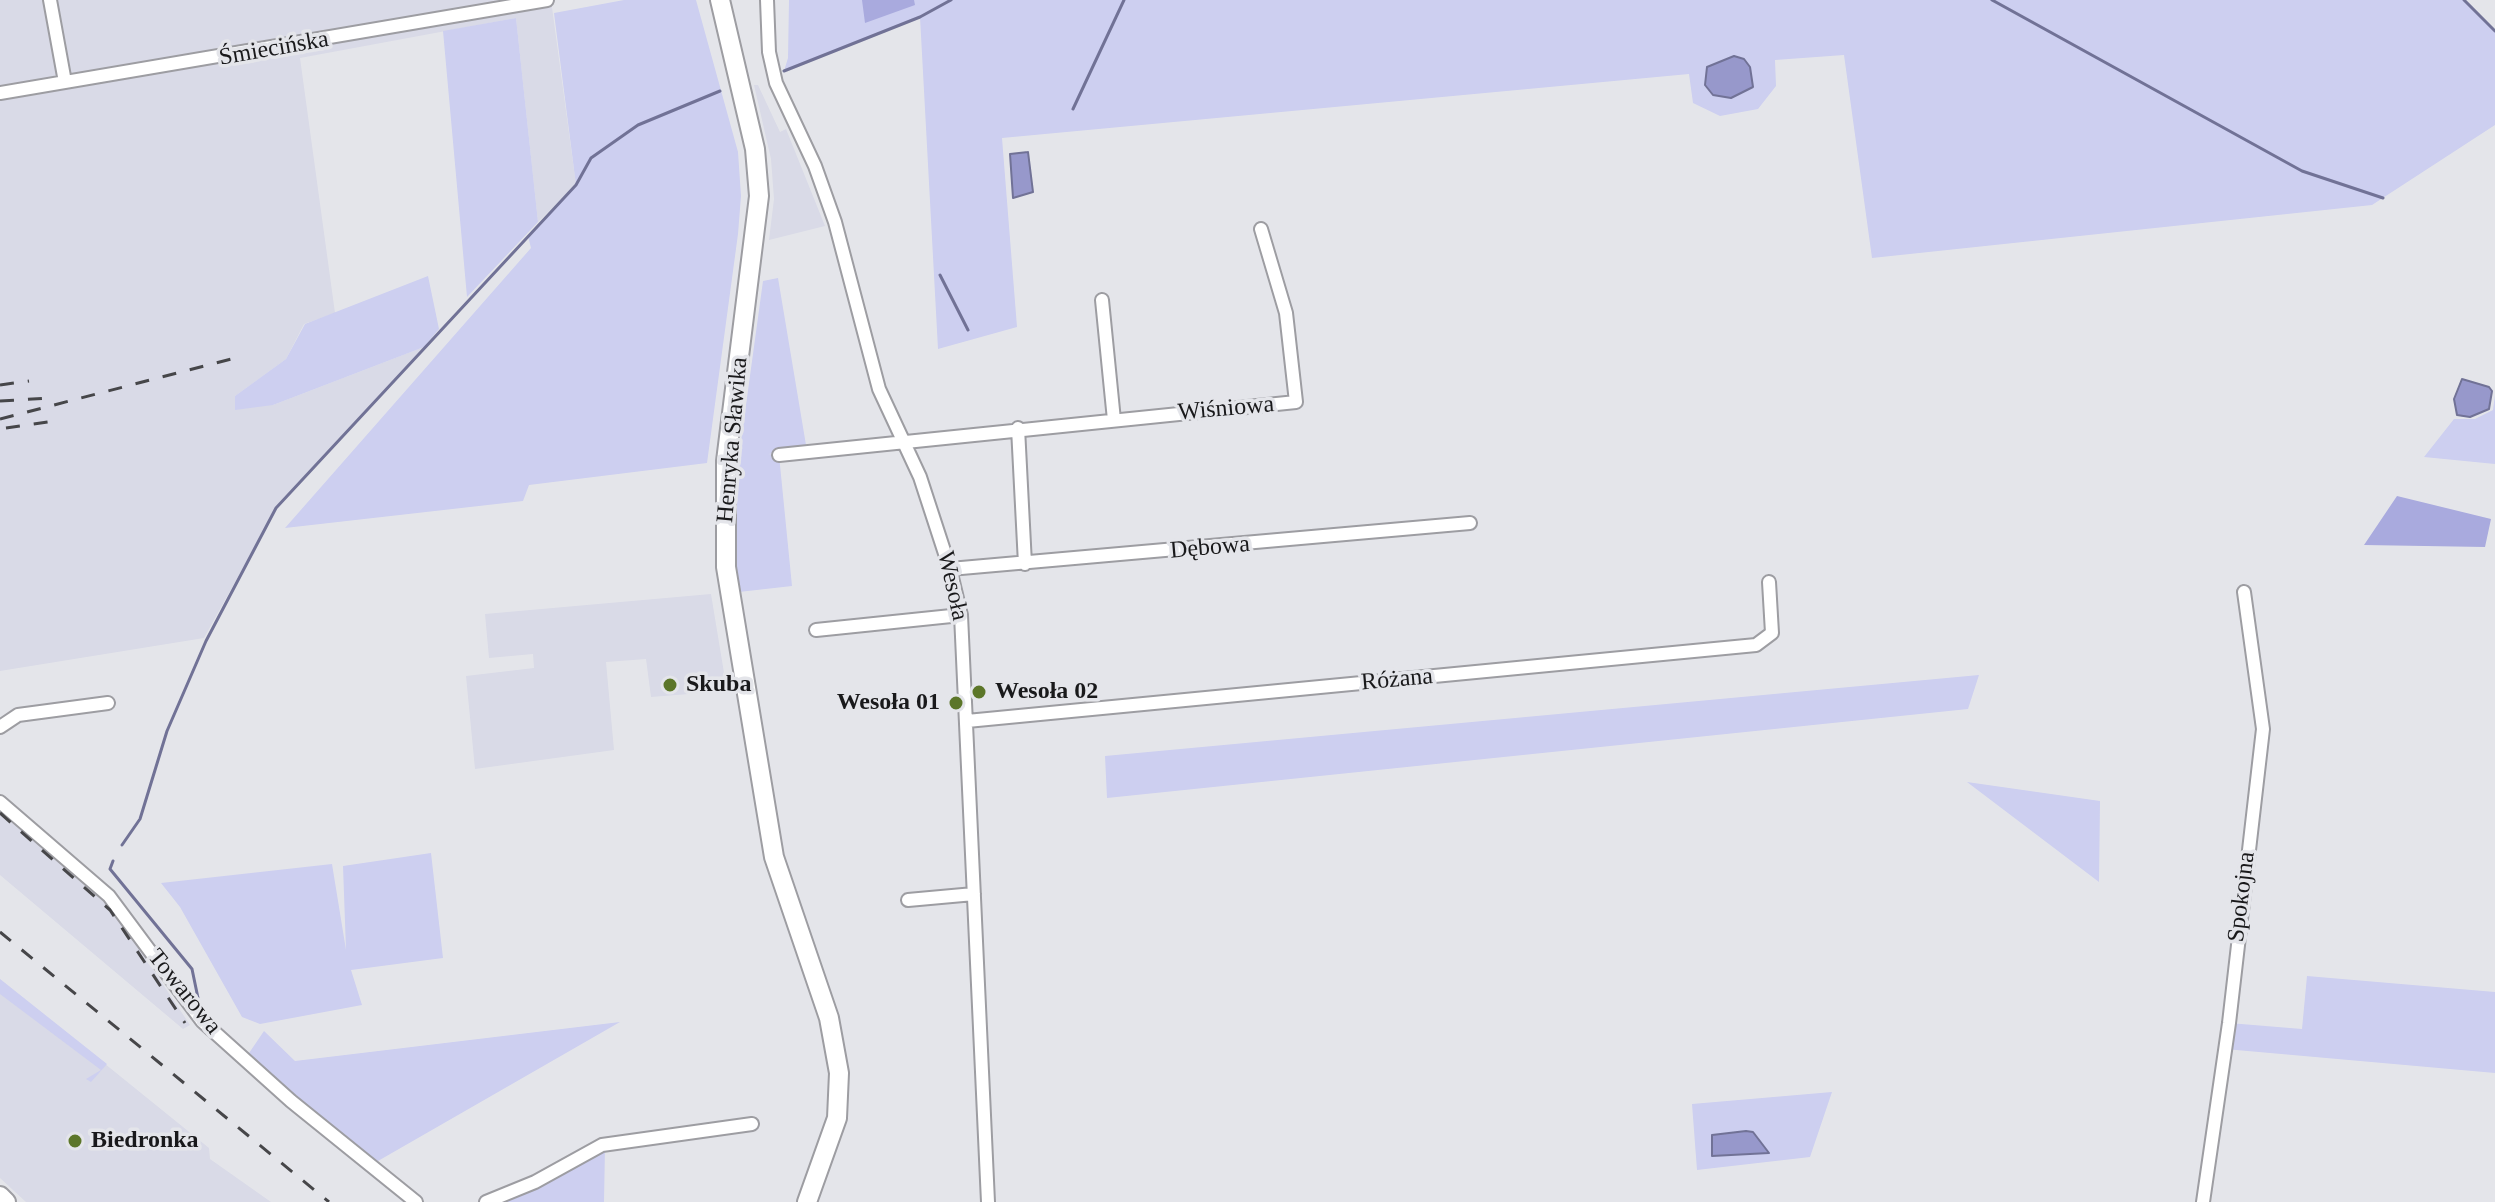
<!DOCTYPE html>
<meta charset="utf-8">
<style>
body{margin:0}
canvas{display:block;background:#e4e5ea}
</style>
<canvas width="2495" height="1202"></canvas>
<script>
const ctx = document.querySelector('canvas').getContext('2d');
ctx.lineJoin = 'round';
function fill(path, color) {
  ctx.fillStyle = color;
  ctx.fill(path, 'evenodd');
}
function shape(rows) {
  const path = new Path2D();
  for (const r of rows) {
    path.moveTo(r[0], r[1]);
    for (let i = 2; i < r.length; i += 2) path.lineTo(r[i], r[i + 1]);
  }
  return path;
}
function strokePath(path, color, width, dash) {
  ctx.strokeStyle = color;
  ctx.lineWidth = width;
  ctx.lineCap = dash ? 'butt' : 'round';
  ctx.setLineDash(dash || []);
  ctx.stroke(path);
}
function write(font, color, halo, rows, align = 'center') {
  ctx.font = font + ' "Times New Roman",serif';
  ctx.lineWidth = 7;
  ctx.setLineDash([]);
  ctx.textBaseline = 'middle';
  ctx.strokeStyle = halo;
  ctx.fillStyle = color;
  for (const [text, x, y, turn = 0] of rows) {
    ctx.save();
    ctx.translate(x, y);
    ctx.rotate((+turn || 0) * Math.PI / 180);
    ctx.textAlign = isNaN(turn) ? turn : align;
    if (halo) ctx.strokeText(text, 0, 0);
    ctx.fillText(text, 0, 0);
    ctx.restore();
  }
}
fill(shape([
 [0,0,551,0,576,185,538,222,516,18,300,58,335,313,304,324,286,359,235,396,273,405,424,347,276,508,204,638,0,671],
 [754,85,758,85,780,132,786,129,825,226,769,240,774,199,771,159],
 [711,594,727,691,651,697,646,659,606,662,614,750,475,769,466,676,534,668,533,654,489,658,485,614],
 [0,810,114,911,190,1025,183,1029,0,875],
 [0,979,209,1148,210,1159,271,1202,26,1202,0,1178]
]), '#d9dae7');
fill(shape([
 [624,0,696,0,738,152,741,196,738,234,707,463,529,485,523,501,285,528,531,248,528,236,576,185,554,13],
 [789,0,2464,0,2495,31,2495,125,2372,205,1872,258,1844,55,1775,60,1776,86,1758,109,1720,116,1693,103,1689,74,1002,138,1017,327,938,349,920,17,784,71,788,58],
 [516,18,538,222,467,297,443,31],
 [428,276,439,329,424,347,273,405,235,410,235,396,286,359,305,324],
 [778,278,807,451,768,454,779,455,792,586,730,593,724,514,739,456,763,281],
 [2495,395,2495,464,2424,457,2454,419,2475,419,2493,410],
 [1979,675,1968,709,1107,798,1105,756],
 [1967,782,2100,801,2099,882],
 [431,853,443,958,351,970,362,1005,260,1024,242,1017,180,907,161,883,332,864,346,950,343,866],
 [2307,976,2495,992,2495,1073,2225,1049,2229,1023,2302,1029],
 [0,979,107,1064,91,1082,86,1079,101,1070,0,994],
 [620,1022,371,1165,245,1059,264,1031,295,1061],
 [1832,1092,1810,1157,1697,1170,1692,1104],
 [605,1147,604,1202,491,1202]
]), '#cdcff0');
fill(shape([
 [862,0,914,0,915,5,865,23],
 [2397,496,2491,519,2485,547,2364,545]
]), '#a9aade');
const water = shape([
 [1734,56,1744,59,1750,67,1753,87,1731,98,1713,95,1705,85,1707,67,1734,56],
 [1028,152,1033,192,1013,198,1010,154,1028,152],
 [2462,379,2489,387,2492,391,2489,409,2470,417,2457,415,2454,399,2462,379],
 [1746,1131,1753,1132,1769,1153,1712,1156,1712,1135,1746,1131]
]);
fill(water, '#9798cb');
strokePath(water, '#717296', 2);
strokePath(shape([
 [1992,0,2302,171,2383,198],
 [2464,0,2495,31],
 [784,71,920,17,951,0],
 [1073,109,1124,0],
 [940,275,968,330],
 [122,845,140,819,167,731,206,641,276,508,576,185,591,158,638,125,720,91],
 [113,861,110,869,192,969,198,998]
]), '#717296', 3);
const street = shape([
 [50,0,65,82],
 [767,0,769,52,776,83,815,166,835,222,879,389,920,477,950,569,961,615,988,1202],
 [0,93,547,0],
 [1102,300,1114,420],
 [1018,428,1025,564],
 [779,455,1296,402,1286,313,1261,229],
 [950,569,1470,523],
 [816,630,961,615],
 [967,721,1756,645,1772,633,1769,582],
 [0,727,18,715,108,703],
 [0,802,109,896,202,1021,291,1101,416,1202],
 [908,900,974,894],
 [486,1202,535,1182,602,1145,752,1124],
 [2203,1202,2229,1023,2263,729,2244,592]
]);
const secondary = shape([
 [720,0,755,149,759,196,726,461,726,567,774,857,829,1018,839,1073,837,1118,807,1202],
 [0,1196,6,1202]
]);
strokePath(street, '#9d9da2', 16);
strokePath(secondary, '#9d9da2', 22);
strokePath(street, '#fff', 12);
strokePath(secondary, '#fff', 18);
strokePath(shape([
 [0,385,29,381],
 [0,401,51,398],
 [0,419,235,358],
 [6,428,61,420],
 [0,813,110,910,185,1023],
 [0,932,329,1202]
]), '#464649', 3, [14, 14]);
for (const [x, y, r, color] of [
 [670,685,8,"#5c7629"],
 [979,692,8,"#5c7629"],
 [956,703,8,"#5c7629"],
 [75,1141,8,"#5c7629"]
]) {
  const dot = new Path2D();
  dot.arc(x, y, r, 0, 2 * Math.PI);
  ctx.fillStyle = color;
  ctx.fill(dot);
  strokePath(dot, '#e4e5ea', 3);
}
write('24px', '#19191b', '#e4e5ea', [
 ["Śmiecińska",274,49,-10],
 ["Wiśniowa",1226,409,-5],
 ["Henryka Sławika",733,440,-85],
 ["Dębowa",1210,548,-5],
 ["Wesoła",952,586,77],
 ["Różana",1397,680,-5],
 ["Spokojna",2242,897,-83],
 ["Towarowa",184,992,51]
]);
write('bold 24px', '#19191b', '#e4e5ea', [
 ["Skuba",686,685],
 ["Wesoła 02",995,692],
 ["Wesoła 01",940,703,"right"],
 ["Biedronka",91,1141]
], 'left');
</script>
